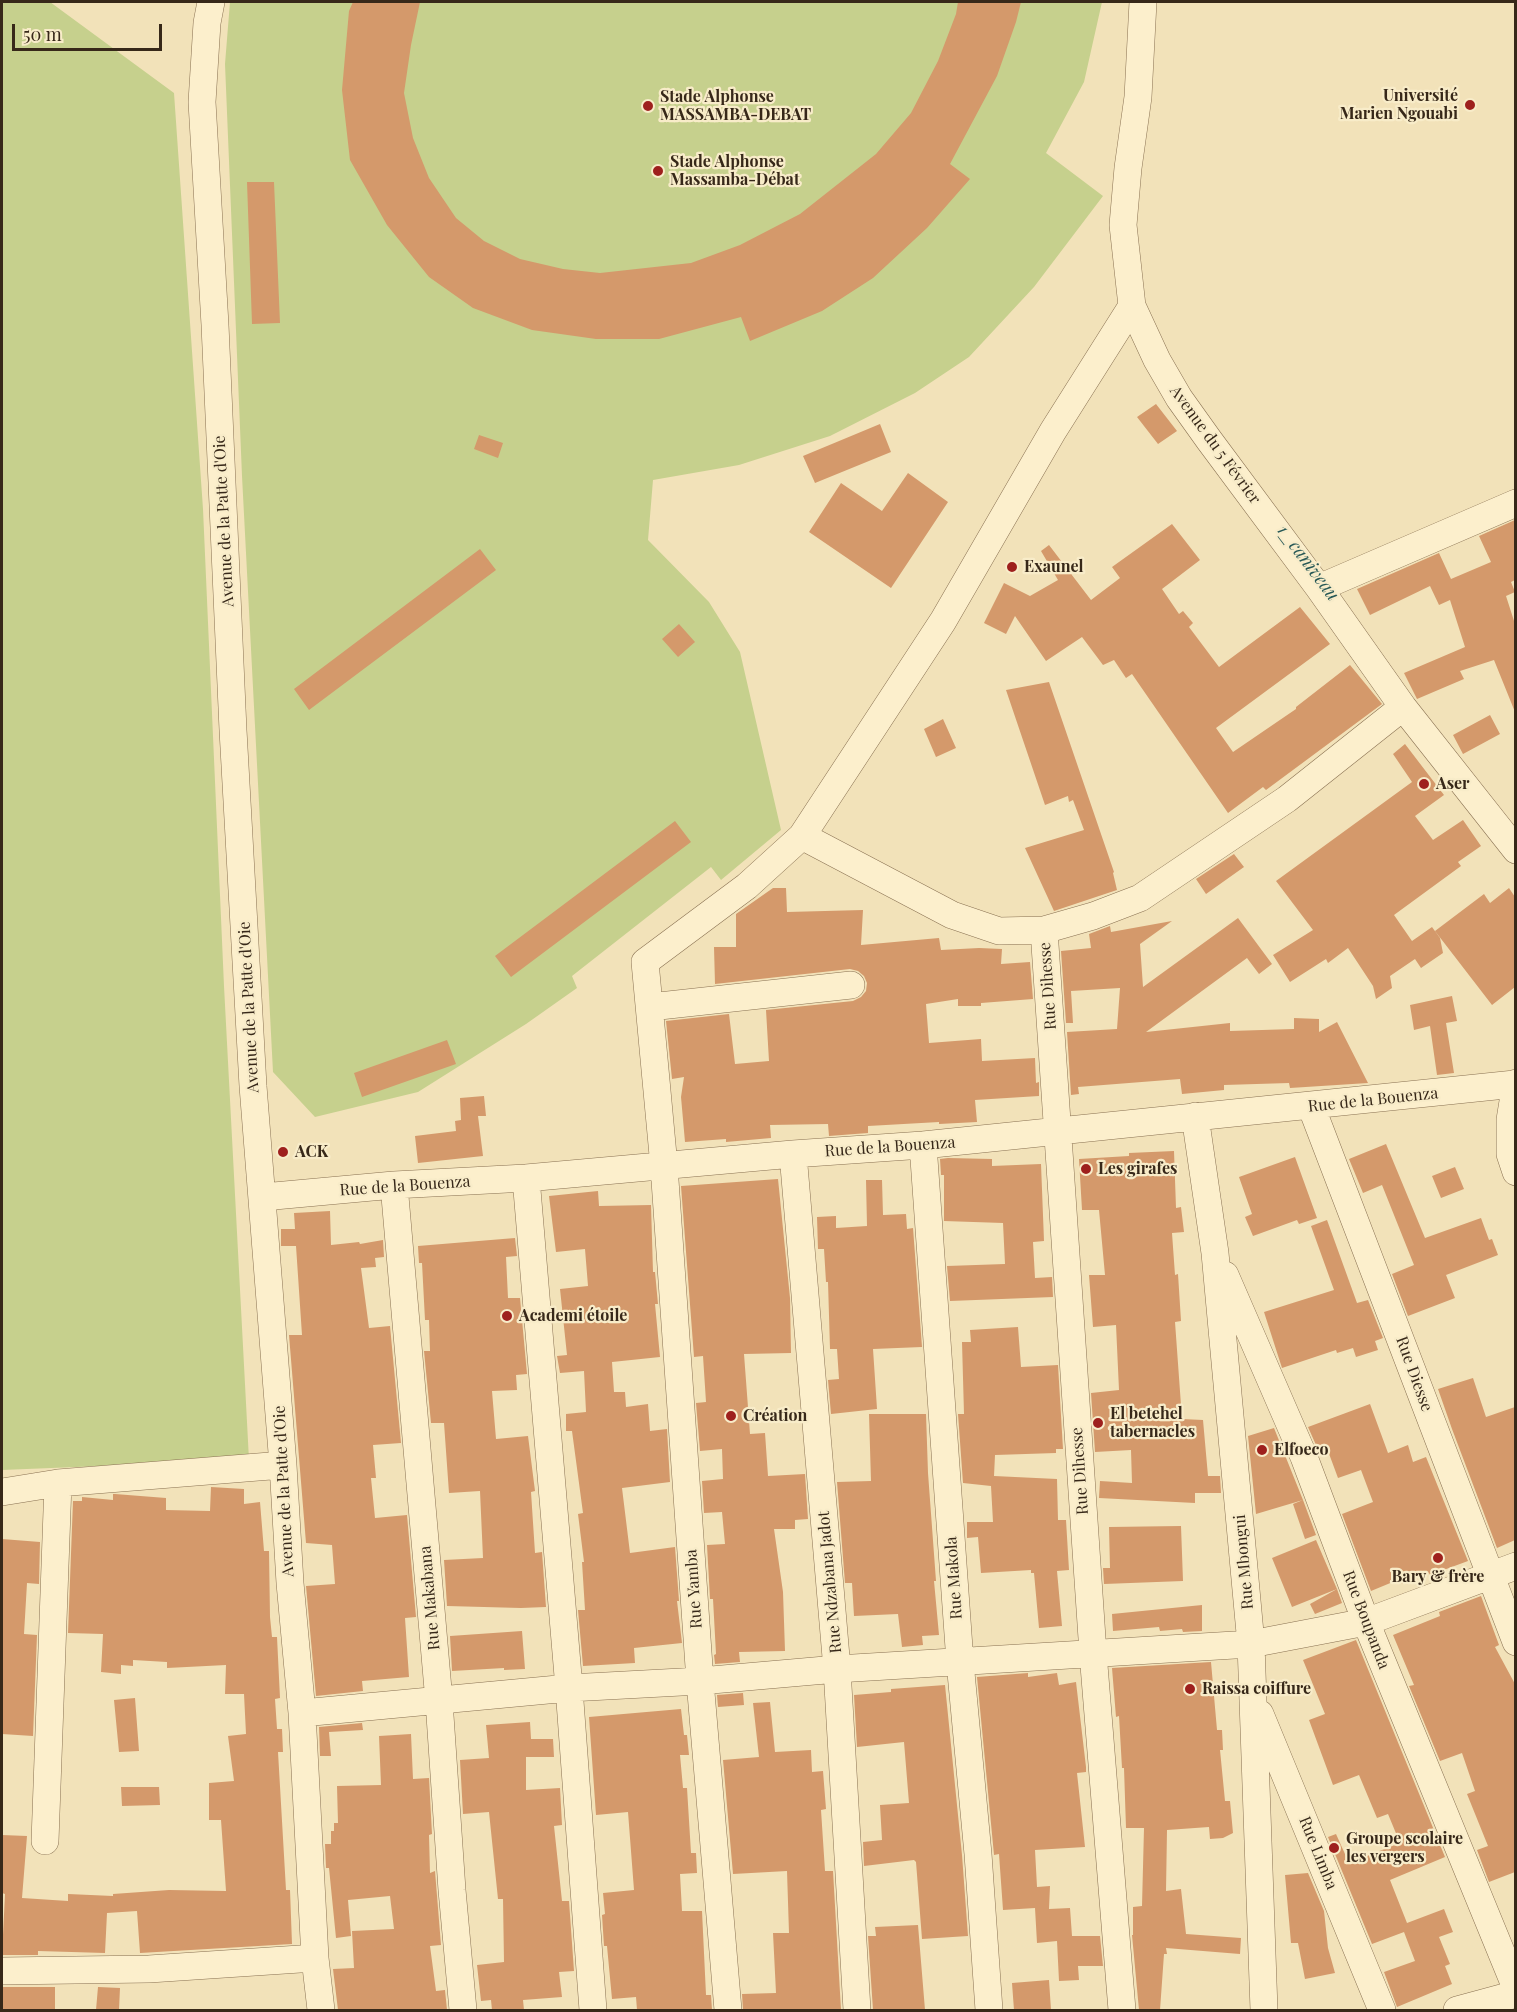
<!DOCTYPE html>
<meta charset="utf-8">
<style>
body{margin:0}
#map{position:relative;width:1517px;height:2012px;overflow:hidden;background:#f2e2b9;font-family:"Playfair Display",serif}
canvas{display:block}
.frame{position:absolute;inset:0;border:3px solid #372819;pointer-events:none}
.scale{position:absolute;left:12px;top:24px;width:150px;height:27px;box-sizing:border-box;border:3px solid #372819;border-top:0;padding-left:8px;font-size:18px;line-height:21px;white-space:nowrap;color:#372819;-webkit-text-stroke:4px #f8ecc9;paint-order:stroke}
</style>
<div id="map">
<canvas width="1517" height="2012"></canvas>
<div class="frame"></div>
<div class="scale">50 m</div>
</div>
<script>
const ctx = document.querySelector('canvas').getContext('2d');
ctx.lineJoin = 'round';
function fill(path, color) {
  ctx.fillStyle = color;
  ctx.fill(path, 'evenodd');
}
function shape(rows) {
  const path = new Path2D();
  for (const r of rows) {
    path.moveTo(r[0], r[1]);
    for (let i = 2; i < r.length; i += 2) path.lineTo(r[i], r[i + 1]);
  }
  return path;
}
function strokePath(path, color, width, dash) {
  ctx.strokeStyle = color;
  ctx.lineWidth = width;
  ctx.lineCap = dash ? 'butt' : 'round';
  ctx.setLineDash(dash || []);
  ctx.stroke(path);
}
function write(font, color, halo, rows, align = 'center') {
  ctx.font = font + ' "Playfair Display",serif';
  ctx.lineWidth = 4.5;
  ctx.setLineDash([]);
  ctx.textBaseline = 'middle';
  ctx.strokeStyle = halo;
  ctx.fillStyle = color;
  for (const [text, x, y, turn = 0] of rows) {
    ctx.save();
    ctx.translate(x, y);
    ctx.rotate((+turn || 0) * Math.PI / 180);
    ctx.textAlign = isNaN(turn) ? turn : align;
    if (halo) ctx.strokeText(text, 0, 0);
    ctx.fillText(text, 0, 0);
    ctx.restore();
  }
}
fill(shape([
 [2,2,50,2,174,93,203,509,224,986,249,1460,2,1470],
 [230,2,1102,2,1084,82,1046,153,1103,196,1034,287,969,357,915,393,830,436,739,465,653,480,648,540,709,602,740,652,781,830,721,880,711,867,572,976,577,988,526,1024,418,1092,315,1117,273,1072,242,476,225,64]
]), '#c6d08d');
fill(shape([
 [353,2,420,2,411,45,404,93,413,138,429,178,456,218,484,241,520,259,563,269,600,273,691,263,740,245,800,214,876,154,911,113,938,61,956,14,958,2,1021,2,1016,22,997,76,950,164,970,179,927,228,873,278,822,311,750,341,741,317,659,339,596,339,532,330,473,308,429,277,387,225,350,160,342,90,349,11],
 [247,182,274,182,280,323,252,324],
 [1156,404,1177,431,1158,444,1137,417],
 [880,424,891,452,815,483,803,456],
 [479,435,503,443,498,458,474,449],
 [908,473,948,502,891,588,809,532,841,483,882,511],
 [1515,520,1515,580,1511,582,1515,592,1506,596,1515,624,1515,712,1494,660,1460,671,1464,679,1417,699,1404,673,1465,647,1450,600,1439,605,1430,586,1370,615,1357,589,1439,553,1451,579,1491,562,1479,536],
 [1172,524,1200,560,1162,589,1179,614,1183,611,1193,623,1189,627,1219,667,1300,607,1330,644,1216,728,1233,752,1296,709,1296,707,1350,665,1382,704,1266,790,1263,787,1228,813,1132,674,1126,678,1114,660,1103,665,1082,637,1046,661,1015,616,1006,634,984,623,1004,583,1030,596,1058,580,1041,551,1049,545,1091,600,1120,578,1112,567],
 [480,549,496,570,309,710,294,689],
 [679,624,695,642,678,657,662,639],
 [1049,682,1114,872,1113,873,1117,890,1054,911,1025,848,1084,830,1073,800,1069,802,1068,796,1045,805,1006,690],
 [1490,715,1500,734,1463,754,1453,735],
 [943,719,956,748,936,757,924,729],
 [1405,744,1444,795,1415,816,1433,840,1463,820,1481,846,1458,862,1461,866,1394,915,1412,941,1432,927,1440,938,1443,953,1421,968,1415,959,1390,976,1392,988,1376,999,1373,986,1348,948,1328,963,1326,959,1290,982,1273,955,1313,930,1276,881,1412,782,1393,754],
 [675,821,691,842,511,977,495,956],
 [1234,854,1244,867,1206,894,1196,879],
 [773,888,786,888,787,912,863,910,861,945,939,938,941,950,979,948,1002,949,1001,964,1030,962,1033,999,981,1003,981,1006,958,1006,958,999,926,1004,929,1043,981,1039,982,1061,1035,1058,1036,1083,1039,1082,1039,1096,975,1100,977,1122,939,1124,939,1122,868,1126,868,1133,829,1136,828,1124,770,1125,771,1138,726,1142,726,1139,685,1142,681,1097,684,1077,672,1079,666,1021,729,1014,735,1064,769,1061,766,1010,853,1001,861,997,866,991,867,983,864,976,858,971,850,969,715,984,714,947,736,947,736,914],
 [1509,888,1515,897,1515,987,1492,1005,1435,931,1484,894,1490,903],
 [1238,918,1272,964,1259,974,1247,958,1146,1032,1230,1023,1230,1031,1294,1029,1294,1018,1319,1019,1319,1032,1337,1022,1368,1083,1290,1088,1289,1083,1224,1085,1224,1090,1182,1094,1180,1079,1078,1087,1079,1094,1071,1095,1067,1032,1117,1029,1120,988,1071,991,1073,1023,1066,1023,1061,951,1091,948,1089,934,1110,926,1111,932,1172,921,1140,944,1143,987],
 [1452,996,1457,1021,1446,1023,1454,1073,1437,1075,1430,1026,1414,1030,1410,1005],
 [447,1040,456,1064,362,1097,354,1073],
 [484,1096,486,1116,478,1116,483,1156,418,1163,415,1136,456,1131,455,1121,461,1120,460,1098],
 [1386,1144,1425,1238,1481,1218,1489,1240,1492,1239,1498,1255,1446,1275,1455,1298,1408,1316,1392,1274,1414,1265,1382,1185,1363,1193,1349,1159],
 [1174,1151,1176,1208,1181,1207,1184,1232,1172,1233,1175,1275,1178,1274,1181,1321,1175,1322,1182,1419,1203,1420,1208,1476,1220,1476,1221,1493,1195,1493,1195,1503,1099,1498,1100,1481,1132,1483,1131,1450,1095,1452,1091,1393,1119,1390,1116,1325,1093,1327,1089,1275,1105,1275,1099,1210,1082,1210,1079,1159,1129,1156,1129,1153],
 [1295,1157,1317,1218,1299,1224,1297,1220,1253,1236,1245,1217,1252,1214,1239,1177],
 [948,1158,992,1159,992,1166,1041,1164,1044,1241,1033,1242,1035,1278,1052,1277,1053,1297,950,1301,947,1266,1005,1264,1003,1223,944,1221,944,1175,941,1175,940,1159],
 [1455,1167,1464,1189,1441,1198,1432,1176],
 [778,1179,790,1298,791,1353,744,1354,750,1434,765,1433,768,1476,805,1474,808,1519,795,1520,795,1529,774,1529,783,1592,785,1651,739,1652,740,1662,715,1664,714,1655,716,1654,713,1599,710,1599,707,1545,725,1544,722,1512,704,1513,702,1481,723,1479,722,1449,700,1451,696,1403,706,1402,703,1356,694,1357,681,1186],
 [866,1180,882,1180,883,1215,906,1214,907,1229,913,1228,922,1347,873,1349,877,1409,831,1414,828,1380,839,1379,837,1349,830,1349,828,1282,826,1282,824,1249,818,1249,817,1217,836,1216,836,1228,867,1226],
 [598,1191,599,1206,651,1205,653,1272,655,1272,658,1304,655,1304,660,1357,612,1362,614,1392,625,1392,626,1407,648,1404,650,1431,667,1429,670,1482,622,1488,630,1553,675,1547,679,1601,677,1601,682,1643,634,1648,635,1663,583,1666,578,1610,585,1610,582,1562,584,1562,578,1514,583,1513,572,1431,566,1431,566,1414,586,1412,584,1371,560,1373,557,1356,567,1355,560,1289,588,1286,585,1249,556,1252,549,1196],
 [330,1211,331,1245,359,1242,360,1244,383,1240,384,1257,375,1258,376,1267,361,1268,369,1328,390,1326,401,1443,373,1445,376,1478,371,1478,375,1518,407,1515,416,1617,405,1618,409,1677,362,1681,363,1691,316,1696,306,1586,335,1584,332,1545,306,1543,289,1335,302,1335,296,1246,281,1246,281,1229,295,1229,294,1213],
 [1327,1220,1357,1303,1368,1300,1383,1338,1375,1341,1378,1350,1356,1357,1353,1348,1337,1353,1336,1350,1282,1368,1264,1312,1334,1290,1311,1226],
 [515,1238,517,1256,506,1257,508,1298,520,1298,527,1374,516,1375,517,1390,492,1391,496,1439,528,1436,535,1491,531,1492,535,1553,542,1552,546,1607,521,1608,447,1606,444,1560,483,1558,480,1491,449,1493,444,1423,431,1423,424,1351,430,1351,429,1320,425,1320,422,1263,419,1263,418,1246],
 [1018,1327,1021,1367,1058,1365,1063,1449,1056,1449,1056,1453,995,1455,994,1476,1057,1479,1058,1520,1066,1520,1069,1570,1057,1571,1062,1626,1039,1628,1034,1573,1031,1573,1031,1570,981,1573,978,1537,967,1538,967,1522,993,1522,991,1486,963,1483,958,1414,964,1414,962,1342,971,1342,970,1330],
 [1473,1378,1486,1417,1515,1407,1515,1540,1497,1548,1452,1429,1438,1389],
 [1370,1404,1388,1453,1408,1445,1413,1462,1426,1457,1468,1561,1430,1575,1429,1573,1402,1584,1400,1579,1371,1591,1342,1514,1373,1502,1361,1470,1338,1478,1328,1451,1320,1454,1308,1427],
 [869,1414,926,1414,928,1473,936,1581,934,1581,939,1635,922,1636,923,1645,902,1647,898,1614,854,1616,852,1583,845,1583,837,1482,871,1481],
 [1274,1428,1303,1500,1256,1514,1248,1436],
 [211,1487,244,1489,244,1504,260,1502,264,1551,269,1551,270,1617,272,1637,277,1637,280,1698,275,1699,277,1729,282,1729,283,1752,278,1752,286,1890,290,1890,292,1944,140,1953,137,1911,107,1913,105,1953,38,1951,38,1955,2,1955,5,1894,2,1893,2,1835,27,1836,22,1898,68,1901,68,1894,113,1896,113,1894,169,1890,226,1891,221,1820,209,1820,209,1783,234,1781,228,1736,246,1734,244,1694,225,1694,226,1665,167,1668,167,1662,133,1660,133,1666,121,1665,121,1674,101,1672,103,1634,68,1633,73,1501,82,1501,82,1497,113,1500,113,1494,115,1494,166,1498,166,1510,210,1511],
 [1303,1500,1316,1535,1305,1539,1293,1504],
 [1181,1526,1183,1581,1104,1584,1103,1568,1110,1568,1109,1527],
 [2,1539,40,1542,39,1584,27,1583,24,1634,37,1635,33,1736,2,1734],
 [1316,1540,1337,1589,1292,1607,1272,1558],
 [1337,1589,1342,1603,1315,1614,1310,1604],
 [1481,1596,1499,1645,1495,1647,1515,1684,1515,1872,1489,1882,1477,1850,1488,1846,1467,1794,1475,1791,1462,1753,1440,1761,1409,1686,1414,1685,1393,1635,1440,1616,1439,1612],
 [1202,1605,1202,1631,1183,1632,1182,1629,1160,1631,1159,1627,1113,1631,1112,1614],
 [522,1631,525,1669,504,1670,504,1668,452,1671,450,1636],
 [1356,1640,1445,1857,1390,1880,1407,1923,1444,1909,1453,1932,1439,1937,1450,1964,1445,1966,1452,1984,1397,2007,1384,1972,1415,1961,1404,1932,1372,1944,1328,1837,1336,1834,1349,1863,1400,1843,1388,1814,1377,1818,1359,1775,1333,1785,1309,1720,1325,1714,1303,1660],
 [1211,1662,1217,1730,1222,1730,1223,1750,1220,1750,1225,1801,1230,1801,1233,1833,1223,1838,1210,1839,1209,1827,1167,1830,1166,1891,1181,1889,1186,1934,1241,1938,1240,1954,1166,1948,1167,1954,1164,1954,1160,2010,1139,2010,1132,1935,1133,1935,1133,1907,1142,1906,1144,1828,1126,1828,1124,1768,1122,1768,1119,1716,1116,1717,1112,1668],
 [1028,1673,1028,1677,1057,1673,1059,1685,1076,1682,1086,1767,1086,1772,1077,1773,1085,1847,1035,1850,1037,1887,1050,1886,1049,1909,1070,1908,1072,1936,1100,1936,1103,1966,1078,1966,1079,1980,1059,1981,1057,1941,1037,1943,1035,1908,1003,1910,999,1854,994,1855,977,1677],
 [945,1685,962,1855,968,1936,922,1939,916,1862,914,1860,864,1866,863,1842,882,1840,880,1805,909,1803,904,1742,857,1747,854,1695,891,1692,891,1689],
 [743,1693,744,1705,718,1707,717,1695],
 [135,1698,139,1751,119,1752,114,1700],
 [770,1702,775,1752,811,1750,812,1772,823,1771,826,1809,821,1810,825,1871,833,1871,841,2010,743,2010,742,1994,776,1993,773,1933,789,1933,787,1871,733,1874,723,1760,759,1757,753,1703],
 [681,1709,684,1735,687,1735,689,1755,680,1755,683,1788,687,1788,691,1853,696,1853,697,1873,680,1874,682,1911,702,1911,706,1995,711,1995,712,2010,637,2010,636,1997,612,1999,607,1946,604,1946,602,1915,605,1914,603,1893,634,1890,628,1812,596,1815,589,1717],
 [530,1722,531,1739,553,1739,554,1757,526,1757,526,1790,560,1788,562,1825,554,1826,562,1901,569,1901,574,1971,559,1972,562,1997,523,2000,524,2010,492,2010,491,2000,481,2001,477,1965,504,1962,503,1899,498,1899,489,1812,463,1814,460,1760,489,1758,486,1725],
 [362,1723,363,1730,329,1732,331,1756,320,1756,319,1727],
 [411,1734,413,1779,429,1778,432,1834,429,1835,430,1873,435,1871,441,1945,430,1946,436,1991,445,1990,447,2010,338,2010,333,1969,354,1968,352,1931,394,1929,390,1896,348,1900,351,1936,336,1938,329,1868,326,1868,325,1844,331,1844,331,1831,334,1831,334,1823,338,1823,337,1786,381,1785,379,1736],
 [121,1787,159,1787,160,1805,122,1806],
 [1308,1873,1324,1911,1328,1948,1335,1973,1305,1979,1298,1943,1291,1943,1285,1875],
 [918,1925,925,2010,873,2010,868,1936,876,1936,875,1927],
 [1049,1980,1051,2010,1014,2010,1012,1983],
 [2,1987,55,1987,55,2010,2,2010],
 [98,1987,120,1988,119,2010,96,2010]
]), '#d4996b');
const minor = shape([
 [211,2,207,23,202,102,215,325,233,730,253,1086,283,1465,290,1583,302,1713,315,1958,321,2010],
 [1143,2,1138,97,1128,168,1123,225,1132,306,1157,360,1179,398,1209,440,1319,588,1403,707,1516,850],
 [1319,588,1516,503],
 [802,836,952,915,999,931,1044,930,1093,916,1140,898,1287,799,1403,707],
 [1044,930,1093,1653,1122,2010],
 [650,1007,851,985],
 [1516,1083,1510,1120,1510,1154,1516,1172],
 [1311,1106,1516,1642],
 [1195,1116,1215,1253,1251,1644,1264,2010],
 [923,1145,960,1662,978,1854,989,2010],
 [793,1154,837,1669,857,2010],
 [526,1178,569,1688,593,2010],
 [394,1185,439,1701,452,1890,463,2010],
 [263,1197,394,1185,526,1178,793,1154,923,1145,1515,1084],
 [1225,1275,1304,1457,1366,1622,1516,1988],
 [2,1492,58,1483,283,1465],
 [302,1713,569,1688,700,1681,837,1669,1251,1644,1366,1622,1516,1566],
 [1260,1714,1382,2010],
 [45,1841,58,1483],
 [2,1971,149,1969,315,1958],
 [728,2010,700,1681,664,1166,645,962,747,886,802,836,943,621,1053,431,1132,306],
 [1457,2010,1516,1994]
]);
strokePath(minor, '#897152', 28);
strokePath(minor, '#fcefcc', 27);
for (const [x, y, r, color] of [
 [1470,105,6,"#9e201d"],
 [648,106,6,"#9e201d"],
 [658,171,6,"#9e201d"],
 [1012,567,6,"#9e201d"],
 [1424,784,6,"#9e201d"],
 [283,1152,6,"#9e201d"],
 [1086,1169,6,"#9e201d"],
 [507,1316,6,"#9e201d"],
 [731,1416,6,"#9e201d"],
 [1098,1423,6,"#9e201d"],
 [1262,1450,6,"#9e201d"],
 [1438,1558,6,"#9e201d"],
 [1190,1689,6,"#9e201d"],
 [1334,1848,6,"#9e201d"]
]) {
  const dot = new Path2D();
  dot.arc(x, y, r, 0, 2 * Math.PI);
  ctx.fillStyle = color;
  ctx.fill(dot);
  strokePath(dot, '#f8ecc9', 2);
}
write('bold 16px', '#372819', '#f8ecc9', [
 ["Université",1458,96,"right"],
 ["Marien Ngouabi",1458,114,"right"],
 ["Stade Alphonse",660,97],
 ["MASSAMBA-DEBAT",660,115],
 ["Stade Alphonse",670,162],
 ["Massamba-Débat",670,180],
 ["Exaunel",1024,567],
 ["Aser",1436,784],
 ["ACK",295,1152],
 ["Les girafes",1098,1169],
 ["Academi étoile",519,1316],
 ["El betehel",1110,1414],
 ["tabernacles",1110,1432],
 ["Création",743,1416],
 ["Elfoeco",1274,1450],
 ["Bary & frère",1438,1577,"center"],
 ["Raissa coiffure",1202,1689],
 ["Groupe scolaire",1346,1839],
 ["les vergers",1346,1857]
], 'left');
write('16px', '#372819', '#f8ecc9', [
 ["Avenue du 5 Février",1215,445,54],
 ["Avenue de la Patte d'Oie",224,521,-93],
 ["Rue Dihesse",1048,986,-94],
 ["Avenue de la Patte d'Oie",249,1007,-93],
 ["Rue de la Bouenza",1373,1100,-6],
 ["Rue de la Bouenza",890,1147,-4],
 ["Rue de la Bouenza",405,1186,-4],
 ["Rue Diesse",1414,1374,70],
 ["Rue Dihesse",1080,1471,-94],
 ["Avenue de la Patte d'Oie",284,1491,-93],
 ["Rue Mbongui",1244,1562,-95],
 ["Rue Makola",954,1578,-94],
 ["Rue Ndzabana Jadot",830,1582,-95],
 ["Rue Yamba",694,1589,-94],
 ["Rue Makabana",430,1598,-95],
 ["Rue Boupanda",1366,1620,69],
 ["Rue Limba",1318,1853,68]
]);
write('italic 18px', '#275856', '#f8ecc9', [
 ["1_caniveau",1308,563,53]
]);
</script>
